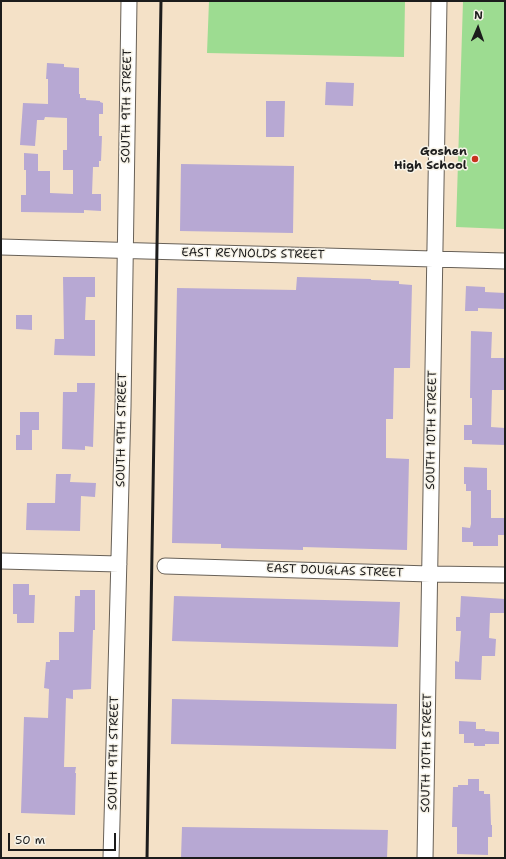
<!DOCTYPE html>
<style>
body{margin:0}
#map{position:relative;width:506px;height:859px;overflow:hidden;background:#f4e1c7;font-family:"Shantell Sans",sans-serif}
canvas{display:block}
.frame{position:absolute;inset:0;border:2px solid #1c1c1c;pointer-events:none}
.north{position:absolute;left:458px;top:8px;width:40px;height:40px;-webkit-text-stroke:3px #f7f3e8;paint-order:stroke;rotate:2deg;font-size:11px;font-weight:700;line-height:16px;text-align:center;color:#1c1c1c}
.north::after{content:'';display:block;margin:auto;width:14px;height:18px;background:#1c1c1c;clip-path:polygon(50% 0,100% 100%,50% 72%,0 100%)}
.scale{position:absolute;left:8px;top:833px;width:108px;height:18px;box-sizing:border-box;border:2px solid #1c1c1c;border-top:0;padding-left:5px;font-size:12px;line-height:14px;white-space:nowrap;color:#1c1c1c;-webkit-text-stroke:3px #f7f3e8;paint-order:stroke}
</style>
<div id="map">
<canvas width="506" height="859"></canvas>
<div class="frame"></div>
<div class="north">N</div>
<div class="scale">50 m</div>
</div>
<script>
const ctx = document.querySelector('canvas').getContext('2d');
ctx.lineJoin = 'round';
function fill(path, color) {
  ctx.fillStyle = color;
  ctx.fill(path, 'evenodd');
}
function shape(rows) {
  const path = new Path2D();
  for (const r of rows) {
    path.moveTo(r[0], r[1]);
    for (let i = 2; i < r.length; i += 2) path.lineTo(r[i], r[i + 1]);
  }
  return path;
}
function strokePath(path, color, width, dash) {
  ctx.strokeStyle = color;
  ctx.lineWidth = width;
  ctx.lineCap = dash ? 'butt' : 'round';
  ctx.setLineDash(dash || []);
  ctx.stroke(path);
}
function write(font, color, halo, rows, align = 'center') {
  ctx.font = font + ' "Shantell Sans",sans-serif';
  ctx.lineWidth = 3;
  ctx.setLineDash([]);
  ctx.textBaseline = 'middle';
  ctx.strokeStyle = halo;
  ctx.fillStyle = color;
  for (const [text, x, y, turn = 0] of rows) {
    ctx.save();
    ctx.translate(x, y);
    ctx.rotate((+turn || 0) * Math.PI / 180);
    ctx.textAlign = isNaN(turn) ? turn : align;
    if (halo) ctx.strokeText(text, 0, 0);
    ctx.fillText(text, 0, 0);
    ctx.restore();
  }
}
fill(shape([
 [209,1,405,1,404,57,207,53],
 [463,1,505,1,505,229,456,227]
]), '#9ddc91');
fill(shape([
 [47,63,64,64,64,67,79,68,79,94,80,94,80,98,86,98,86,100,100,101,100,102,103,103,103,114,99,114,99,136,102,136,101,161,99,161,99,167,93,167,92,194,101,194,101,211,84,210,84,213,21,212,21,195,26,195,26,170,24,170,24,153,38,154,38,171,50,171,50,193,73,194,73,170,63,170,63,150,67,150,67,118,45,117,44,120,37,120,35,146,20,145,23,103,48,104,48,79,46,79],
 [326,82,354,83,353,106,325,105],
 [266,101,285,101,284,137,266,137],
 [181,164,294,166,293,233,180,231],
 [63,277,95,277,95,297,86,297,85,320,95,320,95,356,54,355,55,339,64,339],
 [297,277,371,279,371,280,399,281,399,284,412,285,410,368,394,368,393,419,386,419,386,458,409,459,407,550,303,547,303,550,221,548,221,544,172,543,177,288,296,290],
 [466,286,485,287,485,292,505,293,505,309,478,308,478,311,465,311],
 [16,315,32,315,32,330,16,329],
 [471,331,492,332,491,358,504,358,504,390,492,390,491,427,505,428,505,445,472,444,472,440,464,440,464,425,472,425,472,398,470,398],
 [77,383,95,383,93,447,85,446,85,450,62,449,63,392,77,392],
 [20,412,39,412,39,430,32,430,32,450,16,450,16,435,20,435],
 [464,467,487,468,487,490,491,490,491,518,505,518,505,535,498,535,498,546,473,546,473,542,462,542,462,527,470,528,471,524,471,491,466,491,466,484,464,484],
 [56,474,71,474,70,482,96,483,95,497,81,496,80,531,26,530,27,503,55,503],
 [13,584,29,584,29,595,35,595,34,623,17,623,17,614,13,614],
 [80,590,95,590,95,630,93,630,91,689,73,690,73,699,66,698,64,767,76,767,75,773,76,773,75,815,21,813,24,717,48,718,49,689,44,688,46,662,50,662,50,660,59,660,59,632,74,632,75,596,80,596],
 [174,596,400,602,398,647,172,641],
 [461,596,505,599,504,613,490,613,489,638,496,639,495,656,482,656,481,680,455,679,455,661,459,662,461,631,456,631,456,617,460,617],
 [172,699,397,704,396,749,171,744],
 [459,721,476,722,476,729,485,729,485,731,499,732,499,744,485,744,485,746,474,746,474,743,464,743,464,734,459,734],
 [468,779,479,779,479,791,484,791,484,794,490,794,491,825,492,825,492,837,488,837,488,855,457,854,457,827,452,827,453,787,458,787,458,785,468,785],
 [182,827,388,830,387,858,181,858]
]), '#b7a8d3');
const street = shape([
 [1,247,505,261],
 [1,561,119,564],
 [165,566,430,574,505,575],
 [111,858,123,407,129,1],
 [425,858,439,1]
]);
strokePath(street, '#686158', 17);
strokePath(street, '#fff', 15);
strokePath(shape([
 [147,858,161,1]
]), '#1c1c1c', 3);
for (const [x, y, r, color] of [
 [475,159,4,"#c8321e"]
]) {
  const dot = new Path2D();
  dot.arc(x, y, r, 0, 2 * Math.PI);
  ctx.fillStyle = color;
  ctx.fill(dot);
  strokePath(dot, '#f7f3e8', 1.5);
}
write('12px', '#1c1c1c', '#f7f3e8', [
 ["SOUTH 9TH STREET",127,106,-89],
 ["EAST REYNOLDS STREET",253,254,1],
 ["SOUTH 9TH STREET",122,430,-89],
 ["SOUTH 10TH STREET",432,430,-89],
 ["EAST DOUGLAS STREET",335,571,2],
 ["SOUTH 9TH STREET",114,753,-89],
 ["SOUTH 10TH STREET",427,753,-89]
]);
write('bold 12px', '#1c1c1c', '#f7f3e8', [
 ["Goshen",467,152],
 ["High School",467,166]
], 'right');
</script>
